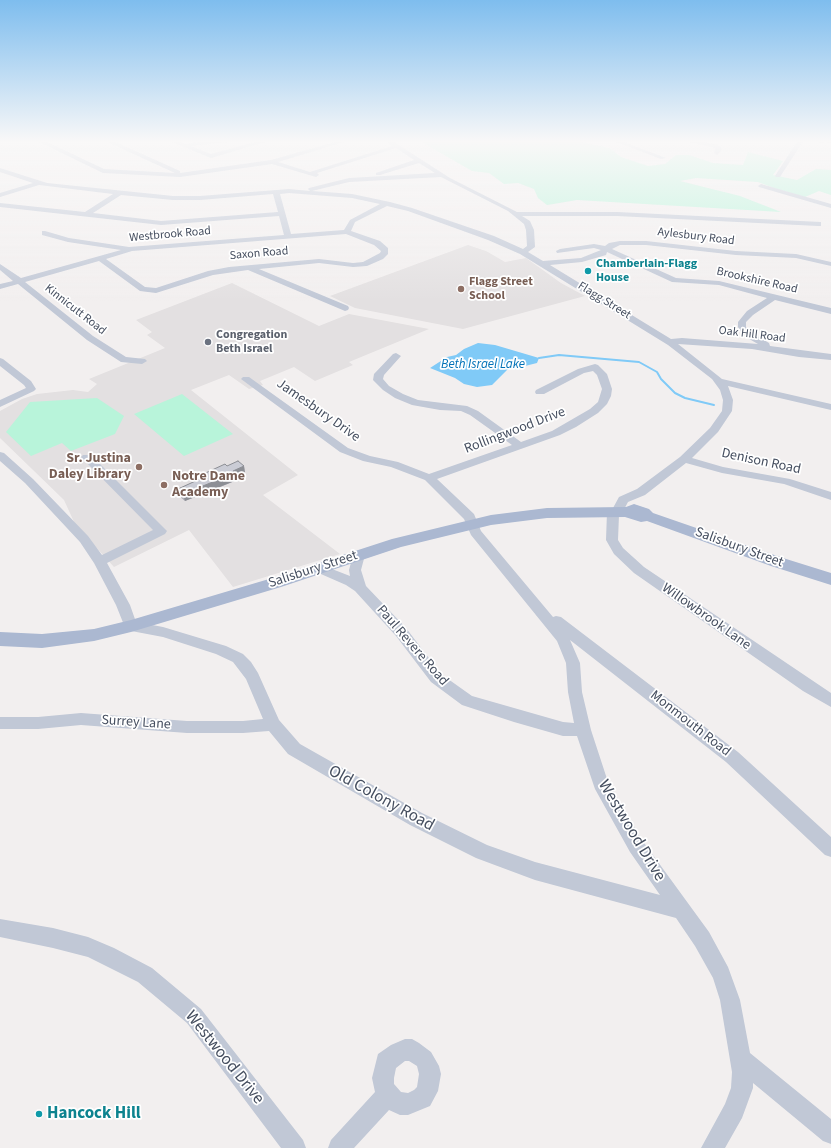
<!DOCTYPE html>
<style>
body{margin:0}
canvas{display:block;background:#f2efef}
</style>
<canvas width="831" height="1148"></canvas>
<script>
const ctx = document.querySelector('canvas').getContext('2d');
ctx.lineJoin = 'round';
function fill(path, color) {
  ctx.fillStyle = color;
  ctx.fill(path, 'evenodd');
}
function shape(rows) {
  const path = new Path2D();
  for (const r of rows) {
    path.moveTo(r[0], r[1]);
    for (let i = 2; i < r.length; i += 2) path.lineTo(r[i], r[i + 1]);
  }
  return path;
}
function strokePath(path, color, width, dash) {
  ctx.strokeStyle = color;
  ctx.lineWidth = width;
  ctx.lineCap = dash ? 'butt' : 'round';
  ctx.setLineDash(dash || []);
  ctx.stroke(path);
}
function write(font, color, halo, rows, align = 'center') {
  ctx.font = font + ' "Source Sans 3",sans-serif';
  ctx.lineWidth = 3.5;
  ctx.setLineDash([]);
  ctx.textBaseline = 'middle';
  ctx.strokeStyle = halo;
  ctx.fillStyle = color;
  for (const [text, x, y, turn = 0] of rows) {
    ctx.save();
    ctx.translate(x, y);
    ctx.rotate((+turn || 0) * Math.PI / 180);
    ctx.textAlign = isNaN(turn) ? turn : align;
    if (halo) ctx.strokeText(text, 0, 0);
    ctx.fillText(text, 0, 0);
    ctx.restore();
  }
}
fill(shape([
 [468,245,486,251,505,262,526,258,561,283,585,296,463,329,355,308,330,296],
 [232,283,319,326,349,314,429,329,349,362,353,365,315,381,294,367,260,381,263,385,249,389,229,375,191,390,298,475,263,495,340,554,233,587,189,530,114,567,75,524,64,500,0,438,0,411,22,399,37,394,73,390,88,392,97,384,89,379,165,348,147,335,152,332,136,320]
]), '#e3e0e1');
fill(shape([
 [418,140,572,140,610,148,621,157,648,166,665,164,676,155,689,155,713,163,743,165,748,152,783,161,773,175,797,180,816,169,831,170,831,195,819,191,805,197,777,189,758,182,696,178,680,181,740,196,781,212,577,200,547,205,538,198,534,189,518,183,504,184,489,173,472,171],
 [182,394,233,434,184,456,134,414],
 [97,398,124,416,115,434,71,451,62,443,31,456,6,432,30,402]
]), '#b8f4da');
fill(shape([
 [478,343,495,345,539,358,537,363,521,367,515,365,507,370,492,385,477,387,464,384,455,378,430,368,447,357,456,355,464,349]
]), '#80caf7');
strokePath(shape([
 [539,358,559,355,639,362,657,372,661,379,675,393,685,398,714,405]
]), '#80caf7', 2);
fill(shape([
 [35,140,43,140,104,169,175,173,103,140,111,140,180,171,180,173,271,160,342,140,351,140,278,162,310,172,392,146,384,140,391,140,450,178,517,212,617,212,821,222,821,226,818,226,617,216,522,216,530,221,534,230,535,247,528,252,543,261,581,258,601,250,594,248,557,253,556,251,560,249,594,244,605,246,609,243,620,241,646,241,736,251,796,254,831,262,831,266,796,258,736,255,646,245,620,245,612,249,676,278,719,281,831,308,831,314,775,300,753,315,746,322,746,327,750,332,769,343,770,346,831,354,831,360,799,357,752,349,678,344,722,379,831,404,831,410,728,386,733,400,732,411,718,432,692,458,723,467,790,479,831,492,831,500,784,484,722,473,686,463,645,495,628,502,621,515,619,515,618,540,623,548,644,567,831,693,831,707,803,691,634,573,614,554,606,540,607,512,609,509,613,508,619,497,637,489,680,457,710,428,722,411,723,400,720,390,712,379,668,345,520,254,488,240,408,211,387,206,355,222,351,231,380,241,388,248,388,254,383,259,367,266,353,267,319,263,259,269,348,306,349,308,348,310,345,311,248,270,213,275,156,293,140,291,99,261,25,282,93,336,126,357,145,359,147,361,142,364,121,362,87,340,18,284,0,289,0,284,13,281,0,270,0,264,21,278,121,250,68,242,42,235,42,231,45,231,69,238,129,247,284,235,279,216,161,225,0,207,0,203,85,212,113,194,39,185,0,197,0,193,33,183,0,172,0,168,47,183,173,196,200,196,289,189,310,191,308,189,309,188,349,178,435,173,419,163,380,175,376,175,376,173,414,160,396,148,317,173,319,175,316,177,272,164,180,177,103,173,35,140],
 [441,177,508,211,524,224,526,230,527,246,523,249,494,236,412,208,390,202,352,194,312,191,349,182,441,177],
 [289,193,352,198,380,204,350,220,344,230,291,234,280,194,289,193],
 [273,194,278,212,161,221,93,213,121,195,173,200,200,200,273,194],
 [346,234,374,245,381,251,380,253,363,262,353,263,319,259,229,267,208,271,156,288,145,287,106,259,132,251,346,234],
 [607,252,672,282,719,285,767,298,747,311,738,322,738,327,744,336,758,344,682,338,671,339,550,265,582,262,606,255,607,252],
 [167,140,175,140,185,144,213,140,231,140,228,142,191,146,211,154,262,140,272,140,211,158,167,140],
 [611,140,619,140,666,158,661,159,611,140],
 [681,140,693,140,718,145,720,146,722,150,717,155,714,153,715,148,681,140],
 [798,140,804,140,780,177,776,177,775,176,798,140],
 [815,140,831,140,831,143,818,142,815,140],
 [761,184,831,204,831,208,759,187,758,186,761,184],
 [396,353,401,356,384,375,383,379,389,386,403,394,418,400,467,406,478,411,521,442,552,431,590,409,598,402,602,389,597,375,593,371,584,373,544,394,536,394,535,392,536,390,578,369,595,364,598,365,607,374,612,389,611,396,607,404,598,413,576,427,560,435,437,479,474,514,481,531,553,617,556,616,561,617,738,752,831,837,831,857,825,855,726,762,570,640,580,663,582,692,591,730,608,782,642,840,709,932,728,967,740,1000,750,1053,831,1119,831,1144,823,1141,753,1083,753,1088,742,1118,725,1148,701,1148,725,1104,731,1088,732,1072,720,1000,713,978,695,946,676,918,535,880,476,858,410,825,288,754,269,731,243,733,187,733,81,725,38,729,0,729,0,717,38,717,81,713,187,721,243,721,263,719,246,679,233,662,216,654,163,637,126,630,116,605,94,563,80,542,25,483,0,461,0,452,4,453,33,479,88,536,102,555,153,530,81,457,83,455,91,455,167,531,165,534,107,563,130,605,136,622,163,627,226,646,243,654,251,662,258,673,279,720,300,744,422,813,487,845,535,862,660,895,630,852,595,789,577,736,563,736,514,722,462,705,431,682,396,636,355,591,346,585,314,571,313,568,314,565,319,564,350,576,349,570,353,555,355,552,359,551,363,552,365,555,361,570,366,586,406,628,441,674,472,696,563,722,574,723,568,692,566,663,557,641,471,535,464,519,425,480,391,467,363,461,340,452,241,379,243,377,249,377,348,448,370,456,398,462,429,474,512,445,470,415,461,411,440,410,412,405,395,398,383,390,373,380,374,374,393,354,396,353],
 [0,358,3,359,31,381,36,389,34,391,0,407,0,400,26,388,24,385,0,366,0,358],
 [0,919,53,928,88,937,114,948,152,968,201,1009,303,1140,306,1148,281,1148,187,1023,138,982,88,957,53,948,0,937,0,919],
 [405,1039,412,1039,419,1043,431,1052,439,1066,441,1074,438,1091,430,1106,408,1115,400,1115,389,1110,354,1148,328,1148,331,1140,375,1092,372,1078,378,1054,391,1045,405,1039],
 [405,1061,409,1061,417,1066,419,1074,417,1087,414,1090,408,1093,401,1092,394,1084,394,1078,396,1068,405,1061]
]), '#c1c8d6');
fill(shape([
 [634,504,649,509,653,513,783,558,831,573,831,585,771,566,647,521,641,522,625,517,547,518,491,525,401,547,281,587,131,632,94,641,42,648,0,646,0,632,42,634,94,629,131,620,269,579,392,539,491,515,547,508,626,507,634,504]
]), '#abb8d1');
fill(shape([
 [227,466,244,466,245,473,236,477,237,480,230,483,185,501,179,496,178,489,200,479,199,476]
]), '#aeafb7');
fill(shape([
 [244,466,245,473,236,477,237,480,185,501,183,494]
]), '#8d8f95');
const building = shape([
 [238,461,244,466,233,471,235,473,183,494,178,489,202,478,199,476,225,464,227,466,238,461]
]);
fill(building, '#caccd5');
strokePath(building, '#8d8f95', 1);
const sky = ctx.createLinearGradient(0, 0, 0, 301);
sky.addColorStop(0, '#7ebdee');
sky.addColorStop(0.47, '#f9f8f8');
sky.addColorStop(1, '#f9f8f800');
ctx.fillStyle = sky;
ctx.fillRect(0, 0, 831, 301);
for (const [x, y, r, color] of [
 [588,271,4,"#0f9aa8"],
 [461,289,4,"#8d6e63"],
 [208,342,4,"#6b7280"],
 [139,467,4,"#8d6e63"],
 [164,485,4,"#8d6e63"],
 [39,1114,4,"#0f9aa8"]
]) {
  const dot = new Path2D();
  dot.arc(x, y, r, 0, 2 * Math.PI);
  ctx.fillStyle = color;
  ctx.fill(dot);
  strokePath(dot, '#fff', 1.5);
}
write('12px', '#454e5f', '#fff', [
 ["Westbrook Road",170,235,-5],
 ["Aylesbury Road",696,237,7],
 ["Saxon Road",259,254,-5],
 ["Brookshire Road",757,281,13],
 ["Flagg Street",604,301,32],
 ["Kinnicutt Road",75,310,38],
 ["Oak Hill Road",752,335,7]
]);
write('bold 12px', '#0d838f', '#fff', [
 ["Chamberlain-Flagg",596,264],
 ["House",596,278]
], 'left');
write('bold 12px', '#785e54', '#fff', [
 ["Flagg Street",469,282],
 ["School",469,296]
], 'left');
write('bold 12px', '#5b616d', '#fff', [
 ["Congregation",216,335],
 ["Beth Israel",216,349]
], 'left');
write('italic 13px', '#0071b7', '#fff', [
 ["Beth Israel Lake",483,365]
]);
write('14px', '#454e5f', '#fff', [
 ["Jamesbury Drive",318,411,35],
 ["Rollingwood Drive",515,431,-21],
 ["Denison Road",761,462,12],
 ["Salisbury Street",739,548,20],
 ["Salisbury Street",313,570,-18],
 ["Willowbrook Lane",706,617,35],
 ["Paul Revere Road",412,646,49],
 ["Surrey Lane",136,723,4],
 ["Monmouth Road",690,724,38]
]);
write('bold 14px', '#785e54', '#fff', [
 ["Sr. Justina",131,459],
 ["Daley Library",131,475],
 ["Notre Dame",172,477,"left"],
 ["Academy",172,493,"left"]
], 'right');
write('17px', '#454e5f', '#fff', [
 ["Old Colony Road",381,799,29],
 ["Westwood Drive",631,831,59],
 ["Westwood Drive",224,1058,51]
]);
write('bold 17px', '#0d838f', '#fff', [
 ["Hancock Hill",47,1114]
], 'left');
</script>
